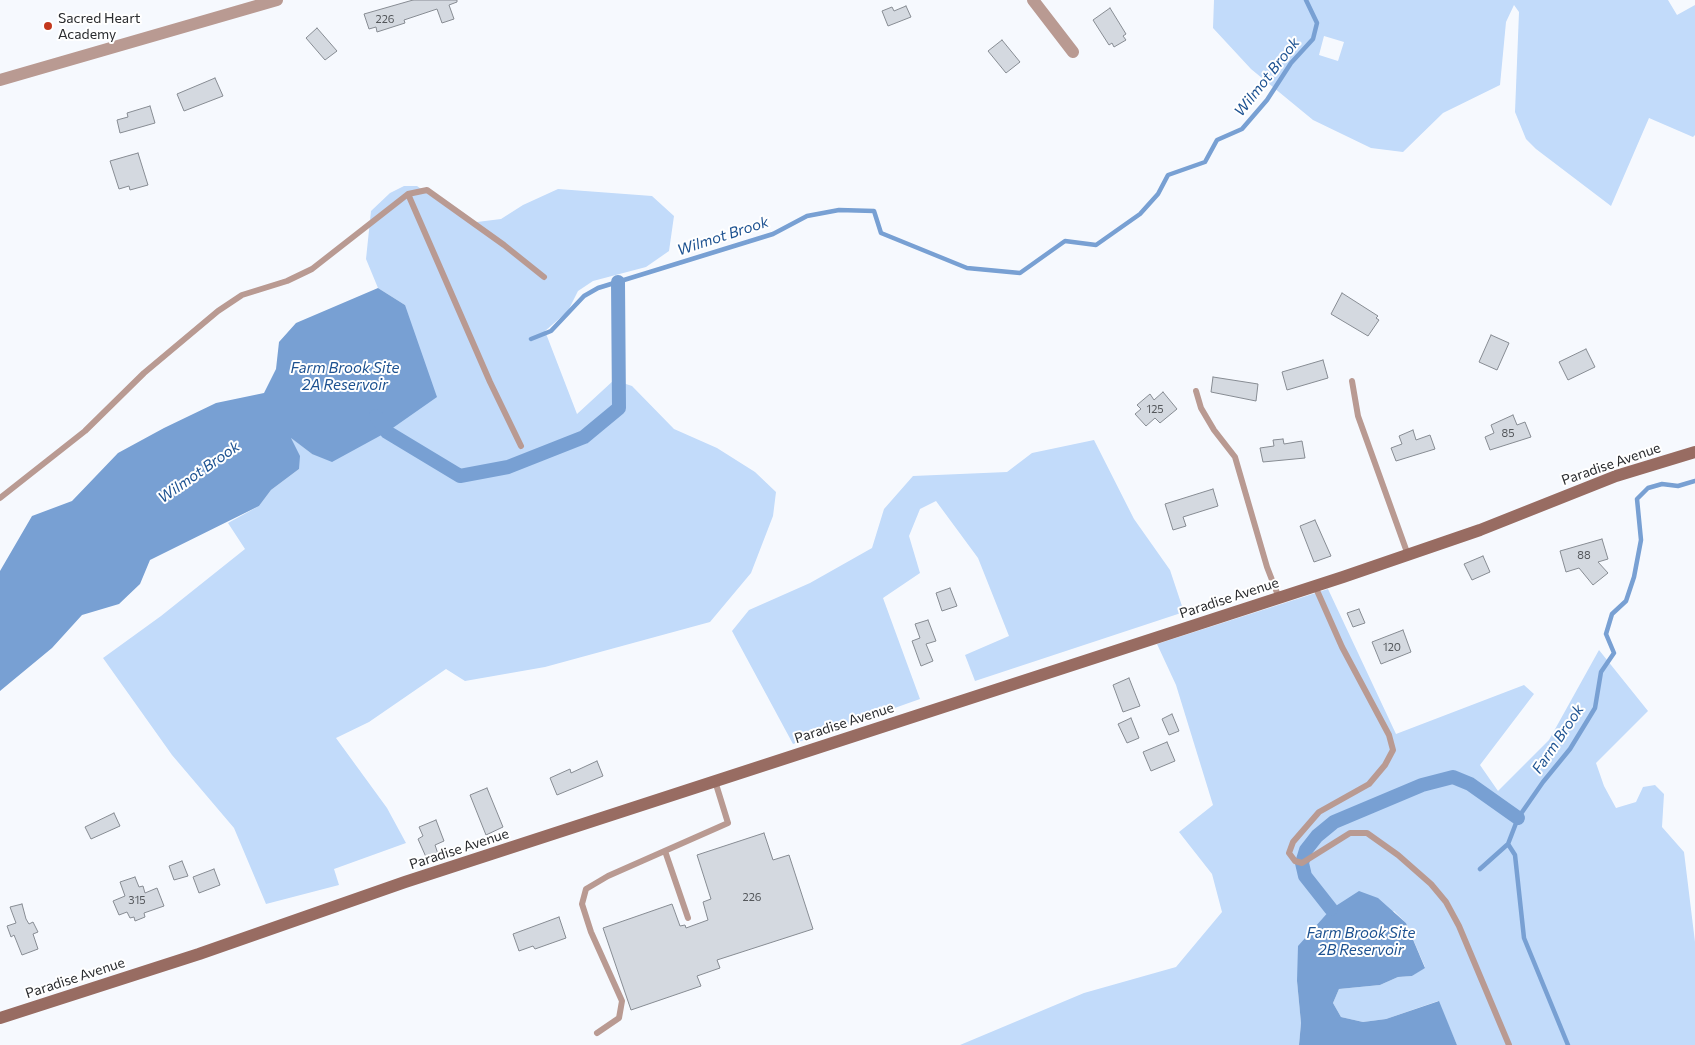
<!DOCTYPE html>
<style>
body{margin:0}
canvas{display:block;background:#f6f9fe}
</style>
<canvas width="1695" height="1045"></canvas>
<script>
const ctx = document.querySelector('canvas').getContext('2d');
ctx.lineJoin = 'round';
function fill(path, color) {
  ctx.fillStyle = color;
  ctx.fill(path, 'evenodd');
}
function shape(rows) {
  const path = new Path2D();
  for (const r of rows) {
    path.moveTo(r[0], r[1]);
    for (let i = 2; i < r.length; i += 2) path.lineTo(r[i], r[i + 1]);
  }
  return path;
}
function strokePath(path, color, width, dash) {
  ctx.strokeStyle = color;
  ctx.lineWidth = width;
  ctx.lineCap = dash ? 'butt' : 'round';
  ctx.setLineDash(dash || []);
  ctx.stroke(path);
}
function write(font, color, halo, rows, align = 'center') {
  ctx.font = font + ' Commissioner,sans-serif';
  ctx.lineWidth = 4;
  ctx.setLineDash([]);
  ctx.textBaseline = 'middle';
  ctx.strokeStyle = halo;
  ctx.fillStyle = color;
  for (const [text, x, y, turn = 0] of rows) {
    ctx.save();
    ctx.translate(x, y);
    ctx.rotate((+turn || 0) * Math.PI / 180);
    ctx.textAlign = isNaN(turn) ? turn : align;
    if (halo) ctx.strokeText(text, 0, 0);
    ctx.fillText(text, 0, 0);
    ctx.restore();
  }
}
fill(shape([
 [1214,0,1668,0,1677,15,1695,5,1695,135,1693,137,1649,118,1611,206,1536,149,1526,139,1515,112,1519,12,1514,5,1506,22,1500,85,1443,113,1403,152,1371,148,1313,120,1251,69,1213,28],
 [1324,36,1344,42,1338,61,1319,55],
 [404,186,417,186,469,223,501,219,523,205,558,189,652,196,674,216,669,251,646,267,593,281,578,291,568,311,545,331,577,414,614,380,632,386,674,429,717,448,755,472,776,492,773,516,751,573,710,622,545,667,465,681,446,669,369,722,336,738,387,808,406,843,334,869,339,885,266,904,234,828,172,755,103,658,161,616,245,549,228,523,259,506,271,490,299,469,290,437,312,454,405,305,378,288,366,259,371,211,390,193],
 [1094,440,1134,519,1170,570,1184,612,975,681,965,655,1009,636,978,558,936,501,920,509,909,536,920,573,883,598,920,699,793,744,732,631,749,610,810,583,872,548,884,509,913,476,1007,472,1032,453],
 [1328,589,1396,734,1524,685,1534,694,1480,765,1498,791,1549,740,1599,650,1648,711,1596,763,1604,786,1616,808,1636,802,1643,787,1655,785,1664,794,1662,827,1684,852,1695,942,1695,1045,1457,1045,1438,1001,1386,1019,1363,1022,1341,1017,1333,1003,1339,989,1380,985,1398,977,1412,976,1425,967,1406,923,1394,911,1297,981,1301,1023,1299,1045,960,1045,1084,993,1176,967,1222,912,1212,874,1179,832,1213,805,1176,685,1157,644]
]), '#c2dbfa');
fill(shape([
 [378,288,405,305,437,397,387,432,332,462,312,454,291,438,300,456,299,469,271,490,259,506,150,560,140,584,119,604,82,615,52,648,0,691,0,571,32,516,72,501,118,453,164,428,216,403,264,393,276,369,279,342,296,323],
 [1359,891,1378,898,1406,923,1425,968,1412,976,1398,977,1380,985,1339,989,1333,1003,1341,1017,1363,1022,1386,1019,1439,1001,1457,1045,1299,1045,1301,1023,1297,981,1298,946,1331,909]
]), '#78a0d3');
strokePath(shape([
 [531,339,551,331,584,296,598,288,773,234,807,216,839,210,874,211,881,233,967,268,1020,273,1065,241,1096,245,1140,214,1158,194,1168,175,1205,162,1217,140,1242,129,1267,100,1291,63,1313,39,1317,23,1306,0],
 [1508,844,1515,855,1524,938,1568,1045],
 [1480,869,1508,844,1518,818,1543,782,1570,749,1595,708,1601,672,1614,653,1606,634,1612,614,1626,601,1634,577,1641,540,1637,499,1648,488,1662,484,1678,486,1695,481]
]), '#78a0d3', 4.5);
strokePath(shape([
 [376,416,387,432,460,476,508,467,584,437,619,408,618,282],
 [1331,909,1305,876,1302,863,1306,850,1317,836,1334,822,1422,785,1453,777,1470,784,1518,818]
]), '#78a0d3', 14);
const building = shape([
 [413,0,457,0,457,2,449,5,454,19,442,23,437,9,404,20,405,23,377,32,376,27,369,29,364,14,413,0],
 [906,6,911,17,888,26,882,11,892,7,894,11,906,6],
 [1110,8,1126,34,1123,36,1126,40,1114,47,1112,43,1109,45,1093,20,1110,8],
 [317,28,337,51,325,60,306,38,317,28],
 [1002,40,1020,62,1006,73,988,51,1002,40],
 [215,78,223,96,184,111,177,94,215,78],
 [150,106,155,123,120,133,117,120,128,117,127,113,150,106],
 [138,153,148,185,130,190,129,186,119,189,110,161,138,153],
 [1342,293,1378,316,1376,318,1379,320,1368,336,1331,314,1342,293],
 [1491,335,1509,343,1497,370,1479,362,1491,335],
 [1586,349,1595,367,1568,380,1559,362,1586,349],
 [1323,360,1328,378,1287,390,1282,372,1323,360],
 [1213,377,1258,384,1256,401,1211,392,1213,377],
 [1163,392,1177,409,1160,423,1155,418,1146,426,1135,414,1141,409,1137,405,1150,394,1154,400,1163,392],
 [1513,415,1517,425,1525,422,1531,437,1490,450,1485,437,1494,433,1491,425,1513,415],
 [1413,430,1416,440,1430,435,1435,449,1396,461,1391,448,1402,444,1399,436,1413,430],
 [1283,439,1284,444,1302,441,1305,458,1263,462,1260,448,1274,446,1273,440,1283,439],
 [1213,489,1218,506,1183,517,1186,526,1173,530,1165,504,1213,489],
 [1315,520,1331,556,1314,562,1300,526,1315,520],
 [1602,539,1608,559,1598,562,1608,573,1593,585,1579,568,1566,572,1560,551,1602,539],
 [1483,556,1490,572,1472,580,1464,564,1483,556],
 [950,588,957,606,942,611,936,593,950,588],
 [1359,609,1365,623,1353,627,1347,613,1359,609],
 [928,620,936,641,926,644,933,661,921,666,912,641,920,638,915,624,928,620],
 [1403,630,1411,652,1381,664,1372,642,1403,630],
 [1129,678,1140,706,1123,712,1113,685,1129,678],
 [1172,714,1179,731,1169,735,1162,719,1172,714],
 [1131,718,1139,738,1127,743,1118,724,1131,718],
 [1167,742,1175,761,1151,771,1143,752,1167,742],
 [597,761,603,776,557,795,550,778,570,769,571,773,597,761],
 [487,788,503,827,486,835,470,795,487,788],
 [114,813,120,826,91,839,85,827,114,813],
 [436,820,444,841,435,845,438,854,426,857,418,839,423,836,419,827,436,820],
 [764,833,773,860,789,855,813,929,717,960,720,968,697,976,701,986,631,1010,603,928,672,904,680,926,685,925,686,928,708,920,703,902,711,899,697,855,764,833],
 [182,861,188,876,174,880,169,866,182,861],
 [214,869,220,885,199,893,193,877,214,869],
 [135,877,139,887,143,886,145,893,157,888,164,906,144,913,145,917,135,921,134,917,130,918,127,912,119,915,113,901,125,896,120,882,135,877],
 [22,904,26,919,29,924,33,922,38,932,33,934,38,949,22,955,14,935,11,937,7,926,16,923,10,907,22,904],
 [559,917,566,938,535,949,533,946,519,951,513,934,559,917]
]);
fill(building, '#d4d9e0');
strokePath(building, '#878c93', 1);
strokePath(shape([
 [408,194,490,382,521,446],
 [1352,381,1358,416,1408,555],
 [1196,391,1201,408,1214,430,1235,457,1267,567,1279,598],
 [0,498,85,431,144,373,218,311,242,295,287,281,312,269,408,194,427,190,504,245,544,277],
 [1315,586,1342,647,1389,735,1393,750,1385,765,1369,784,1319,812,1293,842,1289,853,1295,861,1302,863,1350,833,1367,833,1398,855,1431,884,1446,902,1459,926,1509,1045],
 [665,851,688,918],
 [597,1033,619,1018,622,1001,591,932,582,904,586,889,608,876,728,823,715,781]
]), '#b99a92', 6);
strokePath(shape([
 [1033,0,1073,52],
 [0,80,277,0]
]), '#b99a92', 12);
strokePath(shape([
 [0,1018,199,954,405,882,1343,577,1480,530,1616,476,1695,452]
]), '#986c62', 12);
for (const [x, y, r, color] of [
 [48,26,5,"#c3381d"]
]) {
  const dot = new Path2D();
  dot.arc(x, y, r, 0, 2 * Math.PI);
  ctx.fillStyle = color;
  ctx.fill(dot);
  strokePath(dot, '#fff', 2);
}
write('11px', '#54575b', null, [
 ["226",385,19],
 ["125",1155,409],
 ["85",1508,433],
 ["88",1584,555],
 ["120",1392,647],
 ["226",752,897],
 ["315",137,900]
]);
write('14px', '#2a2c2f', '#fff', [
 ["Sacred Heart",58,18],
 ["Academy",58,34]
], 'left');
write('14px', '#2a2c2f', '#fff', [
 ["Paradise Avenue",1611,464,-19],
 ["Paradise Avenue",1229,598,-18],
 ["Paradise Avenue",844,723,-18],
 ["Paradise Avenue",459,849,-18],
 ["Paradise Avenue",75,978,-18]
]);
write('italic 15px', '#1d5291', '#fff', [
 ["Wilmot Brook",1267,77,-52],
 ["Wilmot Brook",723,236,-18],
 ["Farm Brook Site",345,368],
 ["2A Reservoir",345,385],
 ["Wilmot Brook",199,472,-35],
 ["Farm Brook",1558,739,-56],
 ["Farm Brook Site",1361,933],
 ["2B Reservoir",1361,950]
]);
</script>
